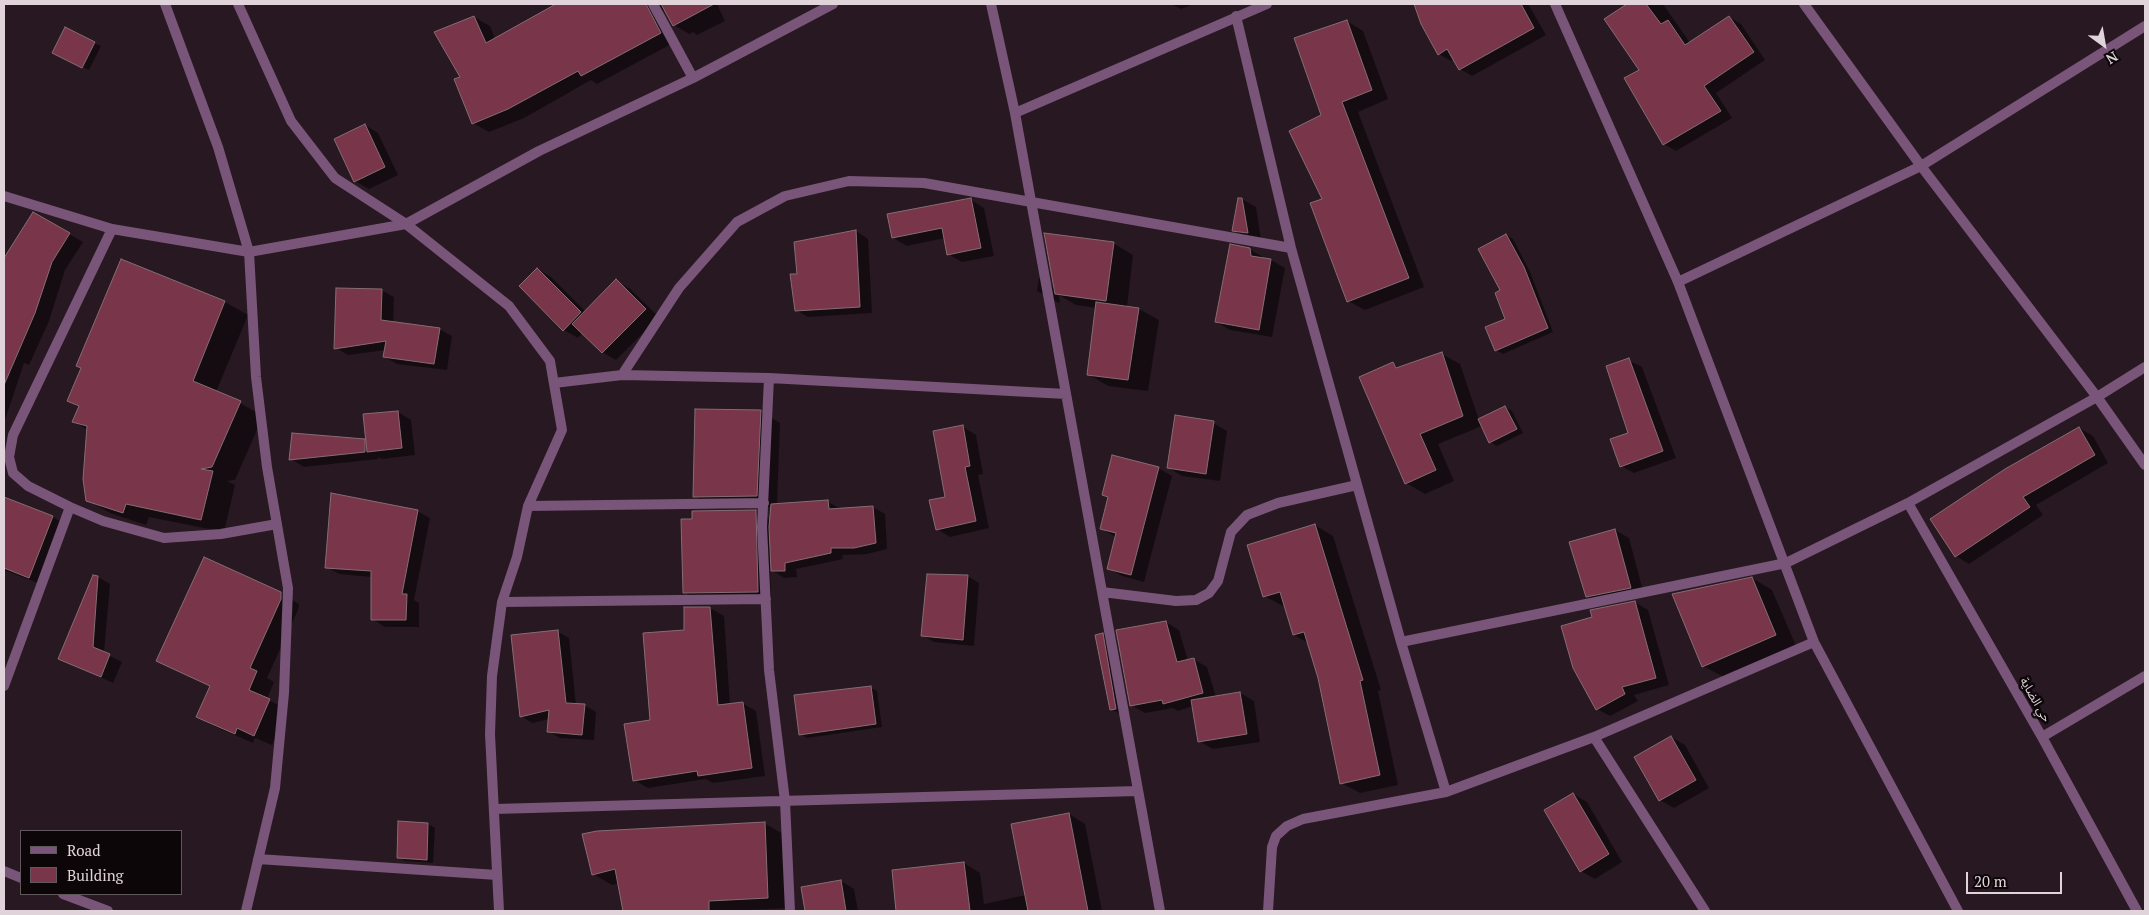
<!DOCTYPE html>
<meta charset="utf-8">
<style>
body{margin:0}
#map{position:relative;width:2149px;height:915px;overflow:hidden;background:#281821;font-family:"PT Serif",serif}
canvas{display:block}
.frame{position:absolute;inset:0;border:5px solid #e0d3da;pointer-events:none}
.legend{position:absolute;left:20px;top:830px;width:162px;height:65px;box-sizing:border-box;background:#0c0609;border:1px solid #61585d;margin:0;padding:6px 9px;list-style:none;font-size:15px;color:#e0d3da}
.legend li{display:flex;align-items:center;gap:10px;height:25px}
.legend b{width:25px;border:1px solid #61585d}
.north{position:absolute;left:2079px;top:20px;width:50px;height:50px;-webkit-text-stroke:4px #0c0609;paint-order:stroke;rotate:148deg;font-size:14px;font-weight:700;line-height:20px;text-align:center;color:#e0d3da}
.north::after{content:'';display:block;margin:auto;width:18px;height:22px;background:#e0d3da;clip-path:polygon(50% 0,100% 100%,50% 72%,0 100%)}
.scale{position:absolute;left:1966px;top:872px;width:96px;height:22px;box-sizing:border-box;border:2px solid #e0d3da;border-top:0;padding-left:6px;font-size:15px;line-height:18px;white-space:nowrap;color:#e0d3da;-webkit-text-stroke:4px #0c0609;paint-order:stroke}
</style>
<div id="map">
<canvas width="2149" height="915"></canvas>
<div class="frame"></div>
<ul class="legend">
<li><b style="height:6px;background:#785579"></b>Road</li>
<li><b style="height:14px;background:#79354a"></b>Building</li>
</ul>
<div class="north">N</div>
<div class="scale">20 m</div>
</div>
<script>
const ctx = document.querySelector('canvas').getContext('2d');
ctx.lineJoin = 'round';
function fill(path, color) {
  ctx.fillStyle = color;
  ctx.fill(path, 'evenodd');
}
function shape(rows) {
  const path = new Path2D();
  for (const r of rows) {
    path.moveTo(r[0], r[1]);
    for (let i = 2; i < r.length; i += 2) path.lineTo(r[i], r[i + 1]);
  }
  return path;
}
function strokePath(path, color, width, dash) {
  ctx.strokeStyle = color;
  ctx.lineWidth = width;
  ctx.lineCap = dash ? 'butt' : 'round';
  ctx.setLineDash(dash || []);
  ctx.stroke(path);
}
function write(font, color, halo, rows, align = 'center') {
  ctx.font = font + ' "PT Serif","Noto Sans Arabic",serif';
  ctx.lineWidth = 5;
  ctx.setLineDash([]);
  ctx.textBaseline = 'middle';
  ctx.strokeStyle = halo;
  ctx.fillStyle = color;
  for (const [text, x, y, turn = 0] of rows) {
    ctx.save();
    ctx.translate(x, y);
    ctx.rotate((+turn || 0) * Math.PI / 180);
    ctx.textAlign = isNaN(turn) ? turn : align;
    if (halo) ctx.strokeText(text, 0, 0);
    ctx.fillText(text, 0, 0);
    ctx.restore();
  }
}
fill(shape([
 [559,4,717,4,725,21,697,35,693,32,689,34,674,25,664,8,662,17,675,42,597,84,591,80,524,118,489,132,473,123,462,77,474,17,490,26,495,39],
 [1171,4,1194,4,1181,9],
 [1416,4,1528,4,1546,35,1472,76,1460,69,1454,59,1451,61,1439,54,1423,25],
 [1630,4,1663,4,1690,43,1729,17,1741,24,1765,60,1716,93,1732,118,1676,151,1664,144,1641,70,1605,20],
 [1347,21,1363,31,1388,99,1358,112,1424,287,1365,310,1348,301,1324,199,1323,115],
 [94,43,101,46,89,70,60,56],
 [365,125,378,133,398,175,369,189,355,181],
 [1242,199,1256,207,1261,240,1247,238,1233,230],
 [971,200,984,208,994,256,962,262,948,254,945,238,907,246,893,238],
 [34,214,83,242,65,270,49,321,29,365,24,363,4,423,4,261],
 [856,231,868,239,872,313,808,317,796,310],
 [1506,235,1513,239,1530,272,1553,332,1503,354,1496,350,1506,319,1502,291],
 [1113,243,1133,255,1127,307,1139,309,1159,320,1148,391,1108,386,1088,374,1097,308,1076,305,1059,295,1060,303,1057,302,1037,291,1039,278,1055,288],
 [1249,249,1263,257,1264,259,1271,260,1285,268,1272,337,1230,330,1216,322],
 [122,260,225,302,248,315,216,392,240,403,263,416,235,480,227,481,235,485,224,532,149,517,146,525,110,513,87,500,88,430,74,422,80,408,68,401],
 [537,269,551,277,586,312,616,281,630,289,659,317,616,360,602,352,583,332,578,338,564,330],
 [381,290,394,297,393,323,439,329,452,336,447,370,397,364,385,357,386,350,348,355,336,348],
 [1442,354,1460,364,1479,420,1505,407,1512,411,1523,433,1497,446,1490,442,1482,426,1438,444,1454,481,1425,494,1406,483,1393,364,1400,368],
 [1628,360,1642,367,1676,458,1634,473,1621,466,1630,434],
 [760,411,780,423,777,505,828,502,841,509,873,507,885,514,887,549,867,554,842,555,843,559,796,569,797,577,784,578,770,569,771,599,698,600,684,592,756,511,771,520,772,507,714,508,694,496],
 [398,412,411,420,415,455,382,459,378,457,378,459,304,467,291,459,364,440,367,442],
 [1213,423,1227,431,1220,481,1182,476,1169,468],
 [963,427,976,435,983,474,978,475,989,528,950,537,937,529,946,498],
 [2079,428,2093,436,2108,463,2036,505,2043,515,1969,564,1956,556],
 [1158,468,1172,476,1144,582,1122,576,1108,568,1116,537,1101,529,1109,498,1103,495],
 [8,500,53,517,66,525,43,585,4,570,4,512],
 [417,511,430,518,414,600,419,603,419,627,385,627,372,619,372,577,339,574,327,567],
 [1315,525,1333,536,1381,690,1378,691,1398,785,1360,793,1341,783,1319,678,1308,643,1294,635,1285,606,1283,606,1264,596],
 [1615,530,1629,538,1644,595,1600,604,1587,596],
 [968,576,979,583,974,646,934,642,922,635],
 [98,577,110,584,104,653,122,662,113,683,60,659],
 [1752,578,1772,590,1796,646,1724,677,1703,666],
 [280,593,299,604,298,610,267,678,274,682,267,699,287,710,272,745,255,738,253,743,216,727,198,717,211,687,158,661],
 [1635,602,1648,610,1669,685,1634,695,1638,701,1610,716,1597,709,1593,618],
 [685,608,710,608,724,616,730,705,742,703,756,711,765,776,713,783,706,779,648,788,634,780,686,631],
 [1166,622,1179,630,1188,661,1193,659,1207,667,1216,697,1240,693,1254,701,1260,742,1213,749,1199,741,1193,706,1178,711,1173,708,1145,713,1131,705],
 [558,632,569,638,576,705,584,705,596,712,594,740,560,738,548,731,549,719,532,723,521,716],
 [1102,634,1116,642,1125,717,1111,709],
 [871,688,877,691,882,727,807,738,800,734],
 [1671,737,1685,745,1709,788,1674,808,1660,800],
 [1573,794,1587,802,1622,862,1595,879,1581,871],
 [1069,814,1085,824,1102,911,898,911,893,872,964,863,980,873,984,904,1026,895],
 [764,823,783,834,786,908,727,911,624,911,619,883,612,885,593,874],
 [428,824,435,828,433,863,405,861,398,857],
 [841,881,854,889,858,911,806,911,802,888]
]), '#0007');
const building = shape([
 [556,4,646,4,661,33,581,76,578,71,508,109,472,124,454,79,460,77,434,32,474,16,486,43,556,4],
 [661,4,714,4,673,26,661,4],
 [1414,4,1521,4,1534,28,1459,70,1447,49,1438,55,1421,24,1414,4],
 [1627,4,1646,4,1661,24,1668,20,1685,45,1729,16,1754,52,1704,86,1721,111,1663,145,1624,78,1639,70,1604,19,1627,4],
 [1347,20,1372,90,1342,102,1409,278,1347,302,1310,203,1322,199,1289,131,1321,115,1294,38,1347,20],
 [65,27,95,42,82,68,52,53,65,27],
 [365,124,385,167,354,182,334,139,365,124],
 [971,198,981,248,947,255,942,228,892,238,887,214,971,198],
 [1238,198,1242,198,1248,233,1232,231,1238,198],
 [33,212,70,233,52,262,35,313,4,385,4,258,33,212],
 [856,230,860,307,795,311,790,274,797,274,794,242,856,230],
 [1044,233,1114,242,1106,301,1055,294,1044,233],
 [1506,234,1524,267,1548,328,1495,351,1485,327,1505,319,1495,293,1500,290,1478,249,1506,234],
 [1230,244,1250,248,1251,256,1271,259,1259,330,1215,322,1230,244],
 [121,259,225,301,193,381,241,401,212,467,201,469,213,471,201,520,126,504,123,513,86,501,83,479,87,426,72,422,79,406,67,401,81,368,76,366,121,259],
 [537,268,581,312,563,331,519,286,537,268],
 [616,279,646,309,602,353,572,324,616,279],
 [336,288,382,289,381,320,440,328,434,364,383,357,386,341,334,349,336,288],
 [1096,302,1139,308,1128,380,1087,375,1096,302],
 [1442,352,1463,416,1420,434,1436,470,1405,484,1359,377,1393,362,1396,368,1442,352],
 [1629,358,1663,451,1620,467,1610,439,1628,433,1606,366,1629,358],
 [1505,406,1517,429,1489,443,1478,419,1505,406],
 [695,409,761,410,757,496,693,497,695,409],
 [398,411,402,448,367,452,363,414,398,411],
 [1175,415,1214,421,1206,474,1167,468,1175,415],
 [963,425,970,466,965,467,976,521,936,530,929,500,945,497,933,431,963,425],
 [2079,427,2095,455,2023,497,2030,507,1955,557,1930,519,2005,469,2079,427],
 [292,433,365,439,365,452,289,460,292,433],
 [1112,455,1159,467,1131,575,1107,569,1116,533,1100,529,1108,497,1102,495,1112,455],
 [331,493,418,510,402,594,407,594,406,620,371,620,371,571,325,568,331,493],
 [4,497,53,516,29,578,4,568,4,497],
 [828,500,829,509,873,506,876,543,854,548,831,548,831,553,785,563,785,571,771,571,769,527,771,504,828,500],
 [756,510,758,592,683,593,681,519,692,519,692,511,756,510],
 [1315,524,1363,680,1360,681,1380,775,1340,784,1318,678,1304,632,1293,635,1280,592,1263,597,1247,545,1315,524],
 [1615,529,1631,588,1586,597,1569,542,1615,529],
 [204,557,281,592,281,599,250,668,257,671,249,690,270,699,254,736,237,728,235,734,196,717,210,686,156,661,204,557],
 [927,574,968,575,963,640,921,636,927,574],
 [93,575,98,576,93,647,110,654,101,677,58,659,93,575],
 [1752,577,1776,635,1702,667,1672,594,1752,577],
 [1635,601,1656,678,1622,687,1625,694,1596,710,1573,668,1561,626,1592,617,1590,610,1635,601],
 [684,607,710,607,718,705,743,702,752,768,698,776,697,771,633,781,624,724,650,720,643,633,684,630,684,607],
 [1166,621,1177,662,1194,658,1203,693,1163,704,1162,700,1130,706,1116,630,1166,621],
 [558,630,566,703,585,704,582,735,547,732,549,710,520,717,511,635,558,630],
 [1103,633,1116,709,1110,710,1095,635,1103,633],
 [871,686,876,724,799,735,794,695,871,686],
 [1240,692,1247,734,1198,742,1191,700,1240,692],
 [1671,736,1696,780,1659,801,1634,757,1671,736],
 [1573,793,1609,854,1580,872,1544,810,1573,793],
 [1069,813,1088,911,1028,911,1011,824,1069,813],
 [398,821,428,823,427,860,397,858,398,821],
 [765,822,768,898,709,901,709,911,623,911,615,869,592,875,582,834,597,831,765,822],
 [964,862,970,911,896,911,892,870,964,862],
 [841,880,846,911,805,911,801,887,841,880]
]);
fill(building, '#79354a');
strokePath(building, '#856d73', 1);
strokePath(shape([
 [238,4,291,121,335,178,406,224,249,252,256,377,267,467,288,588,284,693,275,788,246,911],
 [653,4,693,78],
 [991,4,1015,113,1160,911],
 [1555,4,1678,282,1814,642,1958,911],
 [1804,4,1921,166,2097,397,2145,465],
 [1236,16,1291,248,1401,642,1446,792,1303,819,1287,826,1276,836,1272,847,1268,911],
 [1015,113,1267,4],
 [4,196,112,229,249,252,218,147,165,4],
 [1678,282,1921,166,2145,26],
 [622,375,679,288,737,222,785,196,849,181,924,183,1291,248],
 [769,378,762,527,769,670,785,801,790,911],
 [554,383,622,375,769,378,1066,394],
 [1908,503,2042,737,2137,911],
 [528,506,764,503],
 [70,507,28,486,13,473,9,457,13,435,112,229],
 [1102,592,1176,601,1196,600,1209,593,1218,581,1231,532,1247,515,1278,503,1357,485],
 [502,602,766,599],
 [1401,642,1786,563,1908,503,2097,397,2145,367],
 [4,686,70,507,103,521,164,538,221,534,277,524],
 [1594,737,1705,911],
 [2042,737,2145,676],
 [1446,792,1594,737,1814,642],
 [495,809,1138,791],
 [258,859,497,875],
 [4,871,21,878],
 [63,894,108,911],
 [499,911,490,734,492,676,502,602,517,557,528,506,562,430,550,361,509,306,406,224,539,151,693,78,833,4]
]), '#785579', 10);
write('12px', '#e0d3da', '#0c0609', [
 ["حي الضاية",2035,700,60]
]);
</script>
